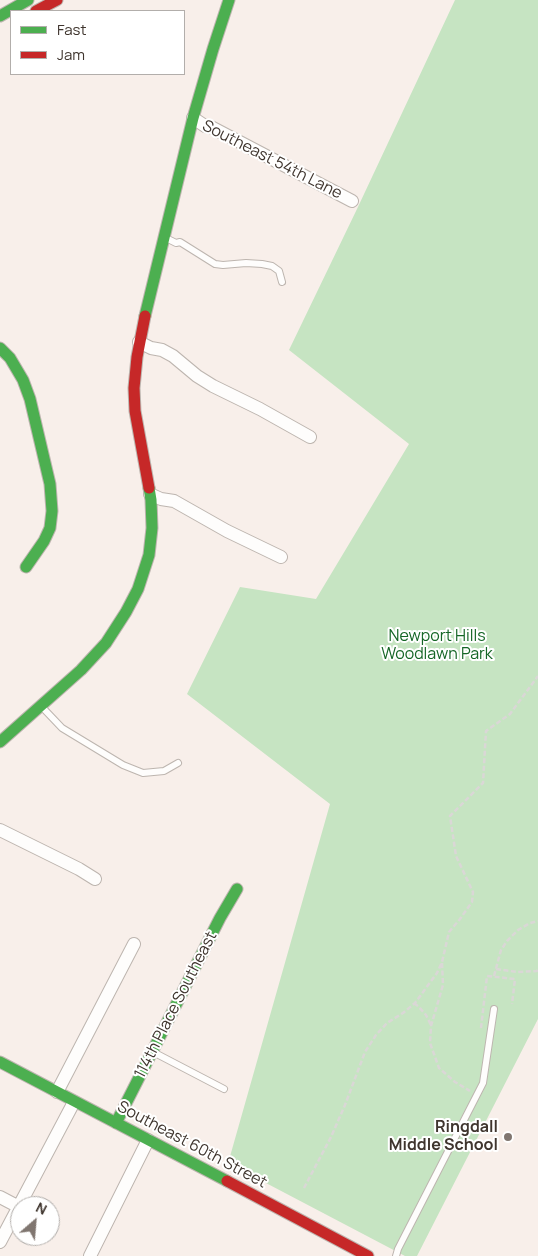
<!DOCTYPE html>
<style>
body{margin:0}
#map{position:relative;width:538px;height:1256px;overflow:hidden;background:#f8efea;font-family:Manrope,sans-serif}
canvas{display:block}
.legend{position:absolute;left:10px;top:10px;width:175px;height:65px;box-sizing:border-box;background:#fff;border:1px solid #b2aeab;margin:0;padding:6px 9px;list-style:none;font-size:15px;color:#3f352e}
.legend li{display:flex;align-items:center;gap:10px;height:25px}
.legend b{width:25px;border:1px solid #b2aeab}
.north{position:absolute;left:10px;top:1196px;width:50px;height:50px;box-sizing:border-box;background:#fff;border:1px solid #b2aeab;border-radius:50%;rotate:27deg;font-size:14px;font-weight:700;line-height:20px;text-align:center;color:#3f352e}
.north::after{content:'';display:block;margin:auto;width:18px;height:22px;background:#807670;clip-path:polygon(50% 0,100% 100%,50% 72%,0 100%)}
</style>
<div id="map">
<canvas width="538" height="1256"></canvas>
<ul class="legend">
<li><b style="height:6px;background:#4caf50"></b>Fast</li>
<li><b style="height:6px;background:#c62828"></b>Jam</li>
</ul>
<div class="north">N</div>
</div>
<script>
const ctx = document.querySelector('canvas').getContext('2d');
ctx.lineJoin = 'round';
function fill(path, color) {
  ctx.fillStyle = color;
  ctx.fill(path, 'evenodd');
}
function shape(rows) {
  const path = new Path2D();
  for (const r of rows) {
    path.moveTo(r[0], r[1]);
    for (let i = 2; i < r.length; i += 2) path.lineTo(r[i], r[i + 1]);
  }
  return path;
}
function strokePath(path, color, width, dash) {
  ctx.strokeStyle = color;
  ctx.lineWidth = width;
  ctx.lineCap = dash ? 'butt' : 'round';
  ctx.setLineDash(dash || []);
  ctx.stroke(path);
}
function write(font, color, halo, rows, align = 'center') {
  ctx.font = font + ' Manrope,sans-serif';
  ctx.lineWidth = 4;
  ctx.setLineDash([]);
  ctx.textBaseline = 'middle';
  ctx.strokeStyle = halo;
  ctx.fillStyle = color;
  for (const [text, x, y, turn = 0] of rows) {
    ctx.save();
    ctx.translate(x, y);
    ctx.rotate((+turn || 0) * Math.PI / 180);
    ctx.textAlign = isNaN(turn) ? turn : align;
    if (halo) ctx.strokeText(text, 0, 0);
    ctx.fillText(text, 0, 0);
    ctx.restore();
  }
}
fill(shape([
 [455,0,538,0,538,1019,417,1256,405,1256,245,1172,245,1170,229,1160,330,804,187,694,240,587,316,599,409,444,289,350,357,209]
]), '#c6e4c2');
const lane = shape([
 [166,238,176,243,180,242,215,264,223,265,246,263,262,264,272,266,279,271,282,282],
 [42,707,62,728,123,765,143,773,164,771,178,763],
 [153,1052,224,1089],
 [396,1256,398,1249,483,1083,494,1009]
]);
const street = shape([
 [193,118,205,126,211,127,352,201],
 [139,342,151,348,162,350,173,356,197,376,213,386,260,409,310,437],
 [150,494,161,499,174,501,227,531,281,557],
 [0,830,79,869,95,879],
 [57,1092,134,944],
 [0,1197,19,1207],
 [0,1242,74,1102],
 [90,1256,148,1140]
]);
const fast = shape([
 [0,16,28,0],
 [145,316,193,118,213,49,229,0],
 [0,348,10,358,23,380,30,399,50,484,52,511,50,528,44,541,26,567],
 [0,742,81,670,106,643,126,612,138,589,149,555,152,528,151,500,149,488],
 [0,1062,227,1181],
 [116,1123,220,918,237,889]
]);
const jam = shape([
 [36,11,57,0],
 [145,316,137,357,134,388,135,411,149,488],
 [227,1181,368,1256]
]);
strokePath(lane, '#bdb5af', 8);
strokePath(street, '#bdb5af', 14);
strokePath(fast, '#bdb5af', 13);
strokePath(jam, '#bdb5af', 13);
strokePath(shape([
 [442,963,443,985,431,1026,430,1043,439,1068,455,1082,470,1091],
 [496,969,517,972,537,971,538,969],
 [494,976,501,950,507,941,518,930,530,923,538,921],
 [414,1003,419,1007,426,1015,431,1025],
 [481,1028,487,976,515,979,512,1004],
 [304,1188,331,1137,345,1105,365,1052,376,1035,387,1023,403,1013,415,1003,437,973,442,962,449,932,460,919,472,902,473,892,456,856,450,816,483,783,486,731,510,714,538,676]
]), '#dad7d6', 2.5, [5, 2.5]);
strokePath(lane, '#fefdfc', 6);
strokePath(street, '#fefdfc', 12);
strokePath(fast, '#4caf50', 11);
strokePath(jam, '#c62828', 11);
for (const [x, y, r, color] of [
 [508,1137,5,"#807670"]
]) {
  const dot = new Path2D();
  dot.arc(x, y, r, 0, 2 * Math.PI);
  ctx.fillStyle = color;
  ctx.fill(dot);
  strokePath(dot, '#fff', 2);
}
write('16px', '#3f352e', '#fff', [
 ["Southeast 54th Lane",272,160,27],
 ["114th Place Southeast",176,1005,-63],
 ["Southeast 60th Street",192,1145,28]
]);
write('16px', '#156626', '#fff', [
 ["Newport Hills",437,637],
 ["Woodlawn Park",437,655]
]);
write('bold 16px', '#3f352e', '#fff', [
 ["Ringdall",498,1128],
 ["Middle School",498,1146]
], 'right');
</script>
